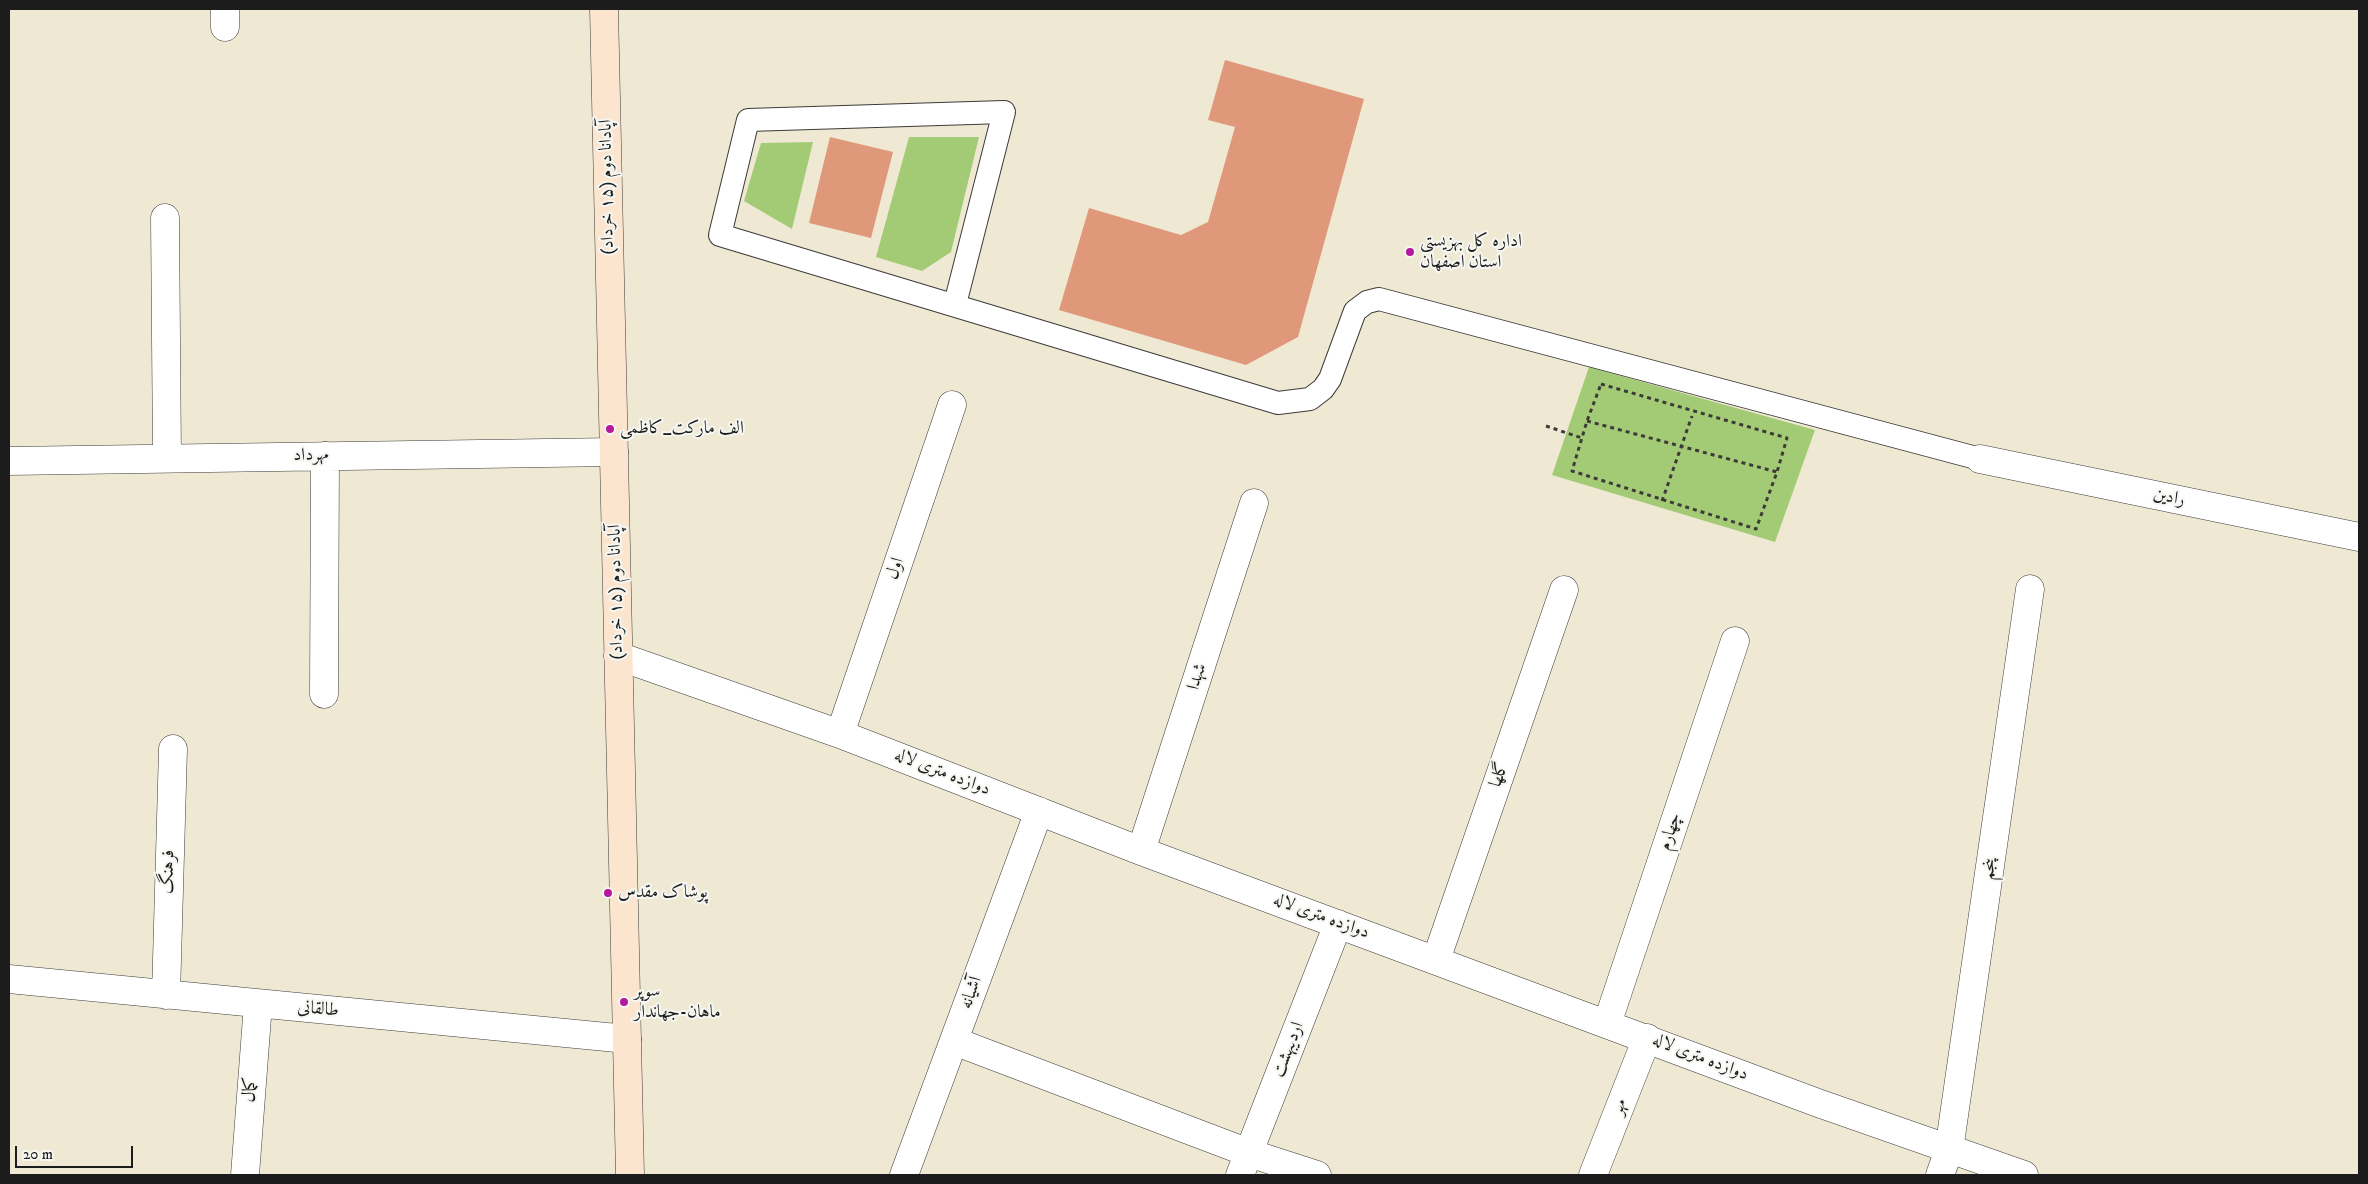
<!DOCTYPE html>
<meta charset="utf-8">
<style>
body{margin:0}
#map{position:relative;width:2368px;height:1184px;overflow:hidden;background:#efe9d4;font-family:"IM FELL DW Pica",serif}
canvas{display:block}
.frame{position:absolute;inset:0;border:10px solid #1c1c1c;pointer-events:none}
.scale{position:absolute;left:15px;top:1146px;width:118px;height:22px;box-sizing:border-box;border:2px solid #1c1c1c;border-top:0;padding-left:6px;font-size:15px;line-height:18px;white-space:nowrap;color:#1c1c1c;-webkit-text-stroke:4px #f6f6f2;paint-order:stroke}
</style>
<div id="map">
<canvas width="2368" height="1184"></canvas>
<div class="frame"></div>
<div class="scale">20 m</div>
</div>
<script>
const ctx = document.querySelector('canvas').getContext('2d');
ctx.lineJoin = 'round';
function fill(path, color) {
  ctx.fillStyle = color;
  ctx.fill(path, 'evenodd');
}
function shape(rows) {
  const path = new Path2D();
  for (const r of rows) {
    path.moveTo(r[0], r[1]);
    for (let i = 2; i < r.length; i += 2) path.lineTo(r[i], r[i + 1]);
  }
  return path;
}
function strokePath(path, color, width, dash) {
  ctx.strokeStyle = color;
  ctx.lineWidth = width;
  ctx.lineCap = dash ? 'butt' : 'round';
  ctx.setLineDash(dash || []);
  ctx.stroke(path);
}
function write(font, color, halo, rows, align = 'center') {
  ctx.font = font + ' "IM FELL DW Pica",Amiri,serif';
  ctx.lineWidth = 4;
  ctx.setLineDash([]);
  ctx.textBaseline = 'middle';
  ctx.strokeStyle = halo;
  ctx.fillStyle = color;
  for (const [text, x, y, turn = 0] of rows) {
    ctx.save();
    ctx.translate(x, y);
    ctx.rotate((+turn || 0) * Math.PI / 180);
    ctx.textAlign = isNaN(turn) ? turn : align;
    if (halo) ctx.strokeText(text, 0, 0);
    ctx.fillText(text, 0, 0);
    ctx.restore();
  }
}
fill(shape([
 [909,137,979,137,951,252,922,271,876,257],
 [813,142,792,229,744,201,761,143],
 [1589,367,1815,430,1775,542,1552,475]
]), '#a3cb76');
fill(shape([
 [1225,60,1364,99,1298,337,1246,365,1059,310,1089,208,1181,235,1208,222,1235,127,1208,120],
 [830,137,893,152,871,238,809,223]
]), '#e0987a');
const service = shape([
 [955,304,1004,112,748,120,720,235,1278,403,1310,399,1323,389,1330,379,1355,311,1367,302,1379,299,1980,459]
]);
const minor = shape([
 [225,27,225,9],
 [165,218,167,458],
 [1980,459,2359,537],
 [9,461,614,452],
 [618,656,840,734,1141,851,1818,1103,2024,1175],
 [324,694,325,456],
 [840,734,952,405],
 [1141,851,1254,503],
 [1436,960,1564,590],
 [9,979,627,1039],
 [166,995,173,749],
 [1607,1024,1735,641],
 [954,1041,1249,1153,1317,1175],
 [245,1175,258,1004],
 [904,1175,1039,811],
 [1240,1175,1338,924],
 [1593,1175,1647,1038],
 [1940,1175,1949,1150,2030,589]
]);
const secondary = shape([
 [604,9,630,1175]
]);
strokePath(service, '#3c3b38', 24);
strokePath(minor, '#3c3b38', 29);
strokePath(secondary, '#3c3b38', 29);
strokePath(shape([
 [1601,384,1787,438,1777,472,1756,529,1572,471,1587,421,1601,384],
 [1587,421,1777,472],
 [1546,426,1582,438],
 [1662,501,1692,416]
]), '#3c3b38', 3, [4, 4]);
strokePath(service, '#fff', 22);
strokePath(minor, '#fff', 28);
strokePath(secondary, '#fbe5cf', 28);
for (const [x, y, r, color] of [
 [1410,252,5,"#b5179e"],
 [610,429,5,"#b5179e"],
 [608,893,5,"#b5179e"],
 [624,1002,5,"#b5179e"]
]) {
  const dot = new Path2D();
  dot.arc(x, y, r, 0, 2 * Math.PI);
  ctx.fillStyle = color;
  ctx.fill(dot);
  strokePath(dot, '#f6f6f2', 2);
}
write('18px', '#1c1c1c', '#f6f6f2', [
 ["آپادانا دوم (۱۵ خرداد)",608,187,-91],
 ["مهرداد",311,456,-1],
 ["رادین",2169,498,12],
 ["اول",896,569,-71],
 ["آپادانا دوم (۱۵ خرداد)",617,592,-91],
 ["شهدا",1198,677,-72],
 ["دوازده متری لاله",942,773,21],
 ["گلها",1500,775,-71],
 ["چهارم",1671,832,-72],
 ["پنجم",1990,869,-82],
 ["فرهنگ",169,872,-88],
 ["دوازده متری لاله",1321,917,20],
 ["آشیانه",972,993,-70],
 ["طالقانی",318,1010,5],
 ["اردیبهشت",1289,1050,-69],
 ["دوازده متری لاله",1700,1058,21],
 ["کمال",251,1090,-86],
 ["مهر",1620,1107,-69]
]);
write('18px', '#1c1c1c', '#f6f6f2', [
 ["اداره کل بهزیستی",1420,242],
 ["استان اصفهان",1420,263],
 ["الف مارکت_کاظمی",620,429],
 ["پوشاک مقدس",618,893],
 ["سوپر",634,992],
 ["ماهان-جهاندار",634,1013]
], 'left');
</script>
